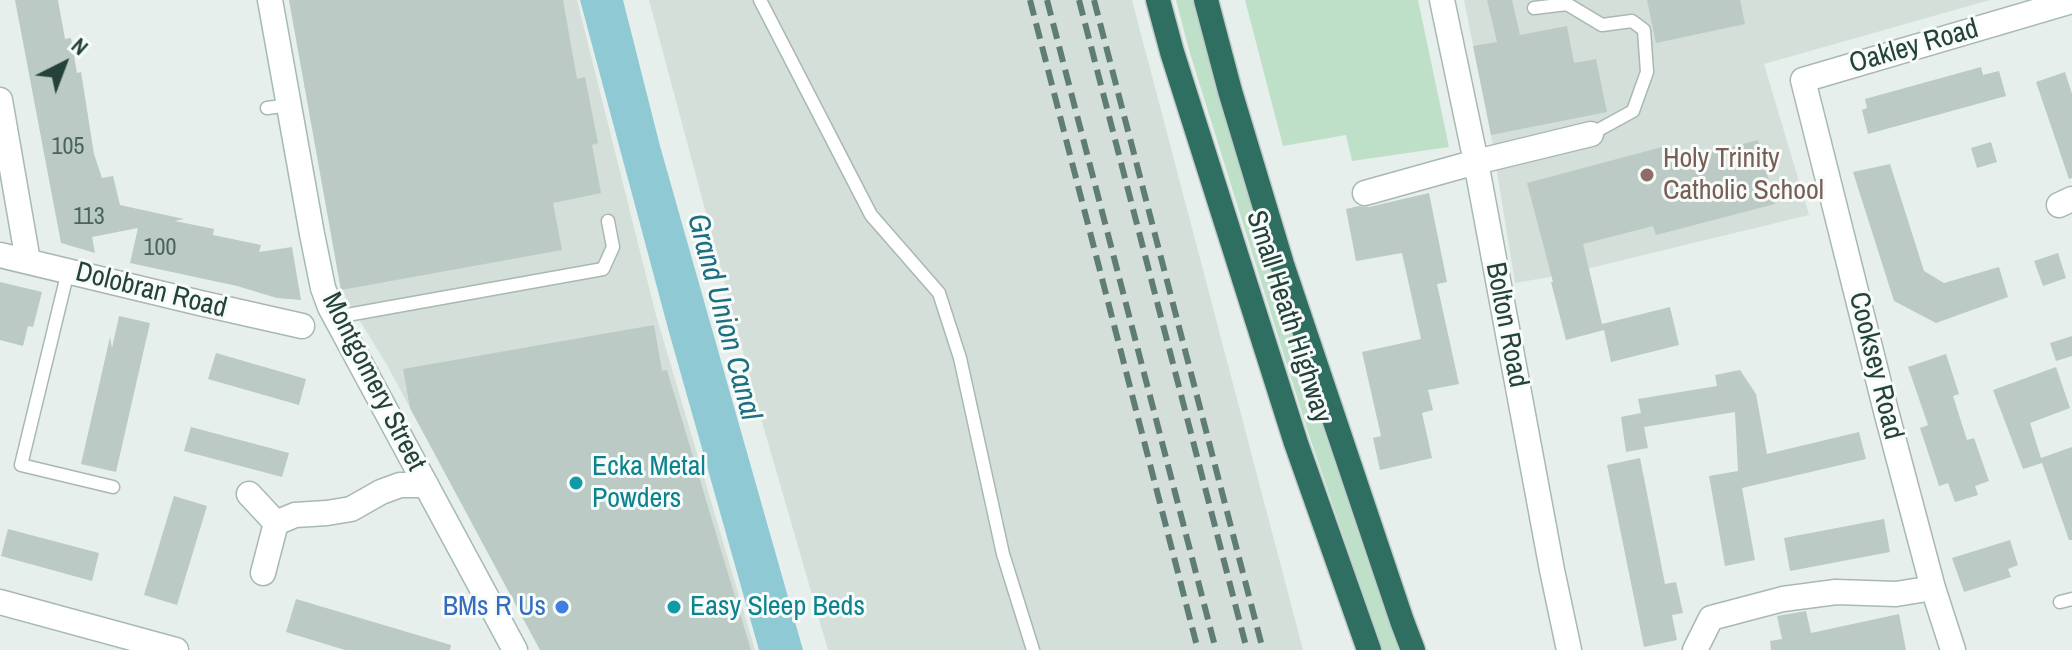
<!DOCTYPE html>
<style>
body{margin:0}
#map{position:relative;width:2072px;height:650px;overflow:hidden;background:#e6efeb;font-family:"Archivo Narrow",sans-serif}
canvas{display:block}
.north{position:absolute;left:24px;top:24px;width:80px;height:80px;-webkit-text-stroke:6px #f7fbf9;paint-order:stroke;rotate:42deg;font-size:22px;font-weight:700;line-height:32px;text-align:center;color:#24423a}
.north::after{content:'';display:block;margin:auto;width:28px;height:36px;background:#24423a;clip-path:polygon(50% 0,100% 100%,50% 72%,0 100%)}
</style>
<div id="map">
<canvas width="2072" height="650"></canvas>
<div class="north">N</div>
</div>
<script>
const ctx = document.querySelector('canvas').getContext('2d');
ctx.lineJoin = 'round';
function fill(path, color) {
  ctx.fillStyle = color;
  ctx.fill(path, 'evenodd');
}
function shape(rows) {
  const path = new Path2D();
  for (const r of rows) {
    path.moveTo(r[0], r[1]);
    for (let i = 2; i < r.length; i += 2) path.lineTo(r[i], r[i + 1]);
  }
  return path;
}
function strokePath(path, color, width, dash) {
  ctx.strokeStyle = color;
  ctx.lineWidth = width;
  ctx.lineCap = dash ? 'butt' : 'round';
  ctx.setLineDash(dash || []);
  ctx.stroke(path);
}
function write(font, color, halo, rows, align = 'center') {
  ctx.font = font + ' "Archivo Narrow",sans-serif';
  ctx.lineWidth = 6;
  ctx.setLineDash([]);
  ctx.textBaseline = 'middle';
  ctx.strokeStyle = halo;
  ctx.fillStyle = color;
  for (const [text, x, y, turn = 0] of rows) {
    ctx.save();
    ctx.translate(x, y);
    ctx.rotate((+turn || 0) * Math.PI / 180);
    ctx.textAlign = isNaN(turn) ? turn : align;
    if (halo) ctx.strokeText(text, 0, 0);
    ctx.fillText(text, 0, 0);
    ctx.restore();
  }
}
fill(shape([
 [289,0,577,0,656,315,755,650,540,650,387,365,341,290],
 [649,0,1132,0,1303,650,828,650,760,415],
 [1464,0,1990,0,1764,64,1809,215,1561,275,1515,283,1491,135]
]), '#d4dfda');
fill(shape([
 [1176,0,1193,0,1294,342,1369,564,1402,650,1382,650,1307,429,1189,50],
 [1245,0,1418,0,1449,147,1352,161,1346,135,1283,146]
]), '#bfe0c8');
fill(shape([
 [580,0,623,0,660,146,803,650,759,650,669,332]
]), '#8ec9d4');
fill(shape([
 [15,0,58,0,65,39,71,38,77,73,81,72,94,154,102,178,113,176,120,205,184,219,175,221,214,229,213,235,261,245,259,252,292,247,301,300,277,298,237,286,130,263,138,228,92,237,95,253,61,243],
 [289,0,563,0,577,79,585,77,598,143,592,145,601,193,553,203,562,250,341,290],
 [1487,0,1512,0,1520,35,1567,26,1574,63,1596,59,1607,112,1491,135,1473,46,1497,42],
 [1647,0,1740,0,1745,24,1656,43],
 [1981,67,1983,75,1999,71,2006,96,1868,134,1862,110,1867,108,1865,99],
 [2065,72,2072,94,2072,178,2069,179,2036,82],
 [1758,140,1775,204,1656,235,1653,226,1583,244,1602,324,1670,307,1679,345,1611,362,1604,330,1566,340,1551,282,1553,282,1527,183,1662,147,1666,164],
 [1991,142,1997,162,1977,168,1971,148],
 [1890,164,1924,271,1944,283,1999,267,2008,297,1936,323,1894,301,1853,172],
 [1429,193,1447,282,1437,284,1459,384,1428,390,1433,410,1422,413,1432,458,1380,470,1373,438,1381,436,1362,352,1421,339,1402,253,1356,261,1346,209,1359,206,1369,207],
 [2058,253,2066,278,2043,286,2034,261],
 [0,282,42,292,33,327,28,326,23,346,0,340],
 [119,316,150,323,116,472,81,464,110,337,112,348],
 [654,325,662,371,667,370,751,650,540,650,410,408,403,369],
 [2072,336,2072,356,2056,361,2050,343],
 [216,353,306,379,299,405,208,379],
 [1946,354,1959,394,1953,396,1967,440,1974,438,1989,481,1975,486,1978,495,1955,502,1948,483,1939,486,1920,428,1928,425,1908,367],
 [2056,367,2070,408,2030,423,2041,458,2072,447,2072,540,2069,540,2042,463,2023,469,1993,390],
 [1740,370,1756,394,1767,454,1859,432,1866,459,1742,488,1755,560,1725,566,1709,476,1738,471,1735,412,1644,427,1648,448,1626,452,1621,417,1641,413,1638,399,1717,386,1715,375],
 [191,427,289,453,282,477,184,451],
 [1640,458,1665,584,1676,582,1683,613,1672,615,1677,640,1644,647,1607,465],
 [174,496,207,506,177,605,144,595],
 [1884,519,1890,552,1790,571,1784,538],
 [8,529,99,553,92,581,1,556],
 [2010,540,2018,565,2008,569,2011,577,1964,592,1952,558],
 [296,599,451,645,450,650,345,650,286,632],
 [1806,611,1811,633,1899,614,1906,650,1771,650,1770,641,1782,639,1777,616]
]), '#bbcac4');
const lane = shape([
 [760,0,871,215,939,293,960,358,1003,554,1033,650],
 [1534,8,1567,4,1602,25,1632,21,1644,30,1647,72,1633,111,1591,134],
 [267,108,290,105],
 [68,271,21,465,113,487],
 [336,317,603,269,613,247,608,221],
 [2060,602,2072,599]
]);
const street = shape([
 [1442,0,1476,162,1552,570,1569,650],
 [0,100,28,261],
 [1365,193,1476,162,1591,134],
 [2059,205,2072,199],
 [0,255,200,303,302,326],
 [249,494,276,523],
 [263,573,276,523,295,515,327,513,351,509,381,492,400,485,426,485],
 [0,602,176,650],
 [1695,650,1711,618,1783,599,1836,592,1896,594,1933,588],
 [1953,650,1933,588,1887,415,1803,80,2072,1]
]);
const secondary = shape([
 [270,0,312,234,323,288,330,307,515,650]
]);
const highway = shape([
 [1158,0,1172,52,1296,443,1369,650],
 [1206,0,1230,91,1282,264,1402,621,1413,650]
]);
strokePath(lane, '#a8b8b2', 15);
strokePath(street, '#a8b8b2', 27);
strokePath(secondary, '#a4bbb3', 27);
strokePath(highway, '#c2cac8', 27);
strokePath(lane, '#fff', 12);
strokePath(street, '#fff', 24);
strokePath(secondary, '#fff', 24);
strokePath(highway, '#2f6f62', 24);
strokePath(shape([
 [1030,0,1198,650],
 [1047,0,1216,650],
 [1079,0,1247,650],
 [1094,0,1263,650]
]), '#5f7d75', 6, [16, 8]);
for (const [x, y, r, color] of [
 [1647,175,8,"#8d6e63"],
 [576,483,8,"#0f9aa8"],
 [562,607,8,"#3f7fe0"],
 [674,607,8,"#0f9aa8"]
]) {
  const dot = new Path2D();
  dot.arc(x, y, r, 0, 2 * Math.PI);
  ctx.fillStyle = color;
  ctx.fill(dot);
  strokePath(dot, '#f7fbf9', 3);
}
write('24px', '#4a645c', null, [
 ["105",68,148],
 ["113",89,218],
 ["100",160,249]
]);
write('28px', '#24423a', '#f7fbf9', [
 ["Oakley Road",1914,47,-16],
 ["Dolobran Road",151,291,14],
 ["Small Heath Highway",1288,317,72],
 ["Bolton Road",1506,325,79],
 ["Cooksey Road",1875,366,76],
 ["Montgomery Street",373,382,63]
]);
write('28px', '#785e54', '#f7fbf9', [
 ["Holy Trinity",1663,159],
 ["Catholic School",1663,191]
], 'left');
write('28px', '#0d838f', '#f7fbf9', [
 ["Ecka Metal",592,467],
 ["Powders",592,499],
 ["Easy Sleep Beds",690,607]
], 'left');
write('28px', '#366cbe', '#f7fbf9', [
 ["BMs R Us",546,607]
], 'right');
write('italic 30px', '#1c6f80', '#f7fbf9', [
 ["Grand Union Canal",723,317,75]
]);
</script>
